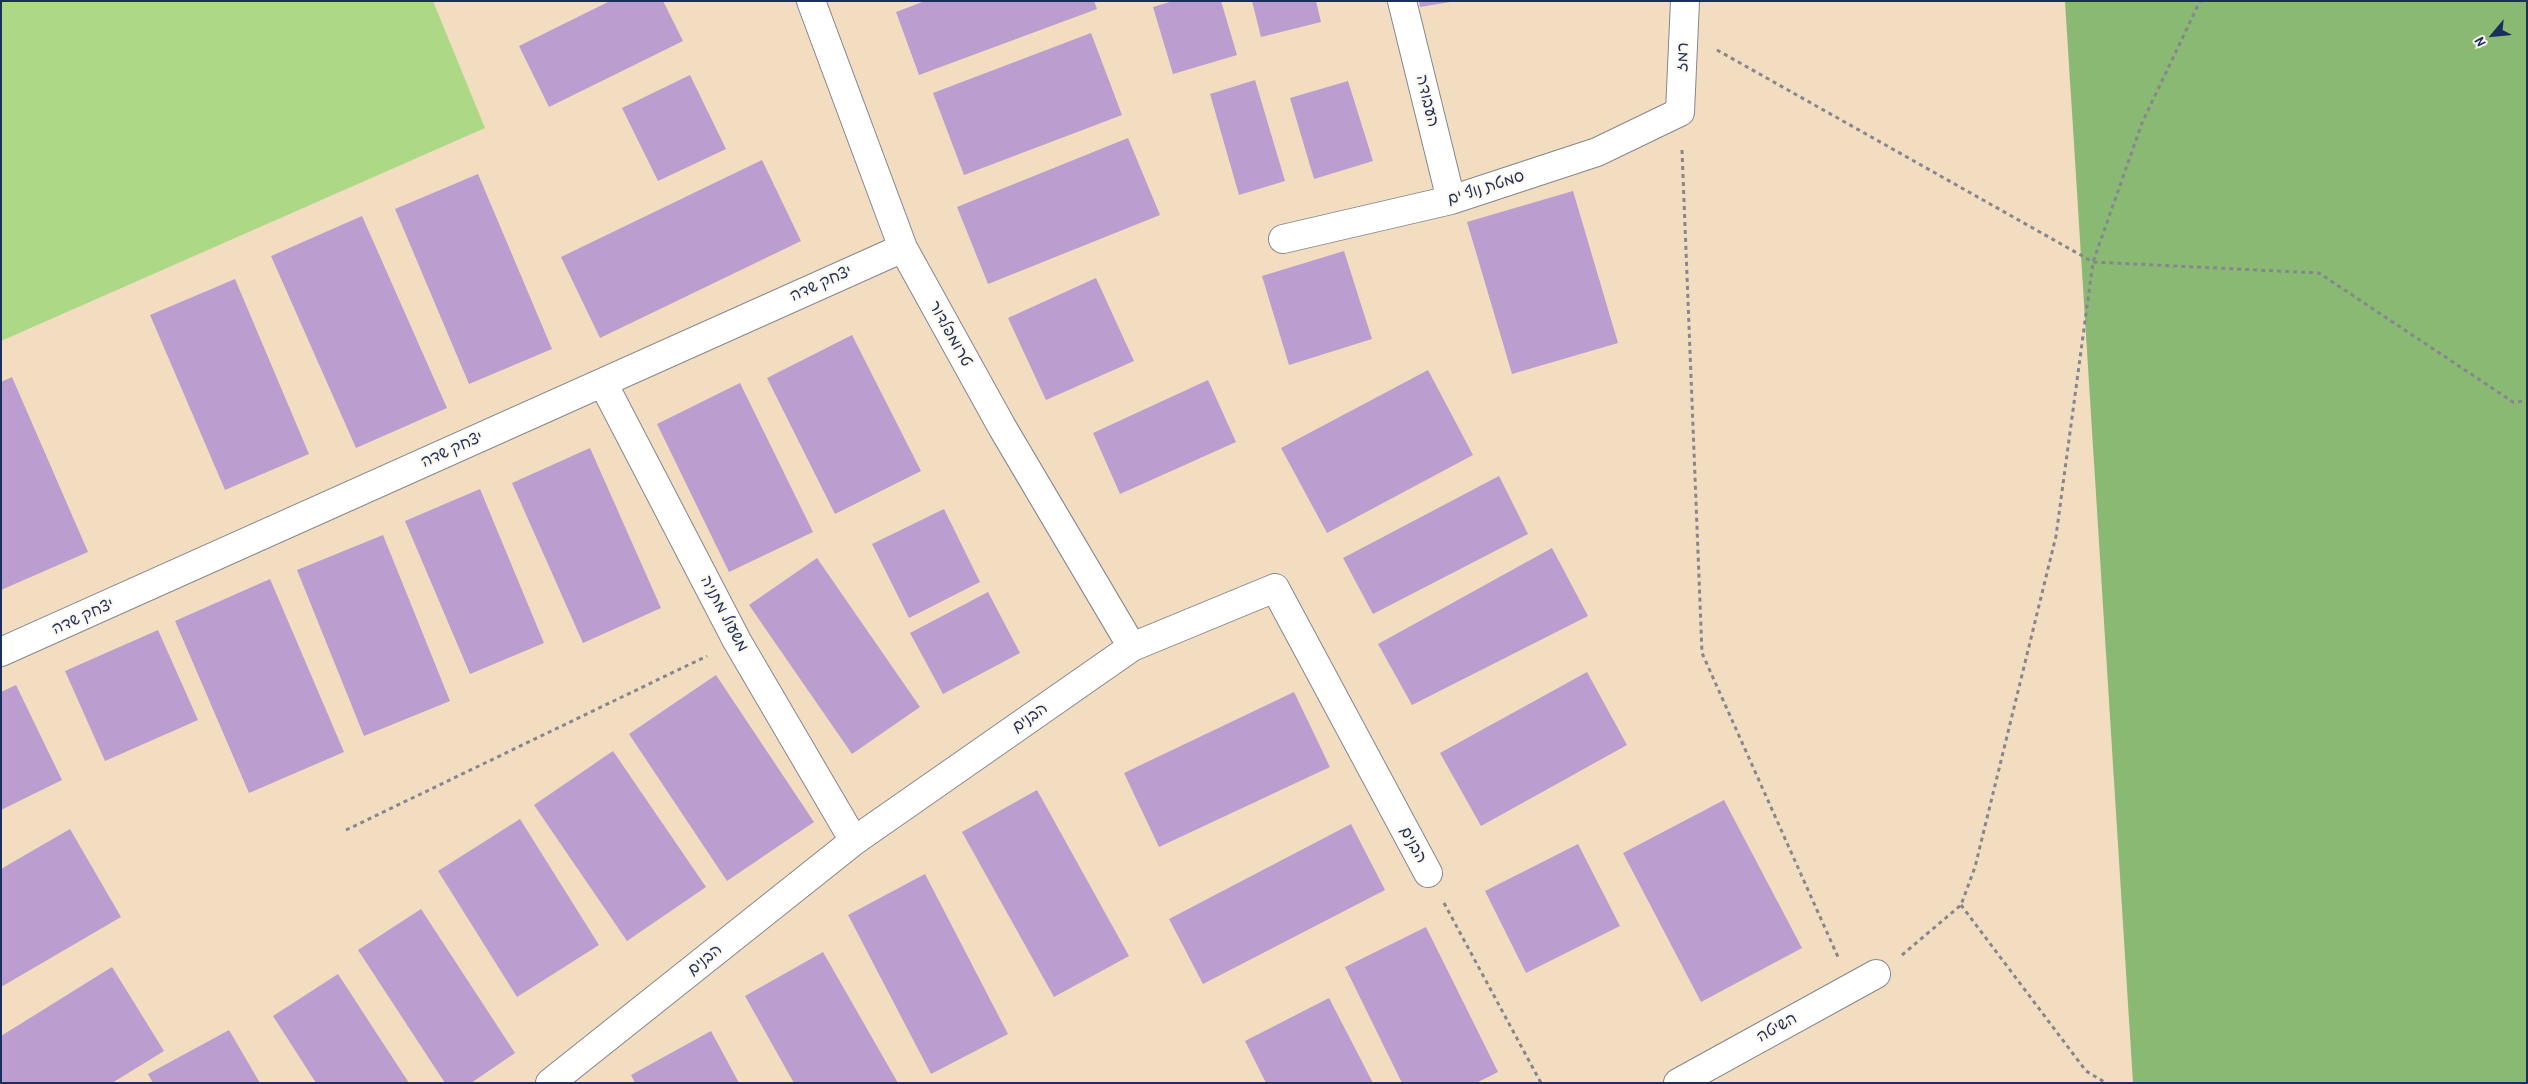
<!DOCTYPE html>
<meta charset="utf-8">
<style>
body{margin:0}
#map{position:relative;width:2528px;height:1084px;overflow:hidden;background:#f2ddc0;font-family:"Patrick Hand",sans-serif}
canvas{display:block}
.frame{position:absolute;inset:0;border:2px solid #1b2f5e;pointer-events:none}
.north{position:absolute;left:2468px;top:10px;width:50px;height:50px;-webkit-text-stroke:4px #fbf7ec;paint-order:stroke;rotate:242deg;font-size:14px;font-weight:700;line-height:20px;text-align:center;color:#1b2f5e}
.north::after{content:'';display:block;margin:auto;width:18px;height:22px;background:#1b2f5e;clip-path:polygon(50% 0,100% 100%,50% 72%,0 100%)}
</style>
<div id="map">
<canvas width="2528" height="1084"></canvas>
<div class="frame"></div>
<div class="north">N</div>
</div>
<script>
const ctx = document.querySelector('canvas').getContext('2d');
ctx.lineJoin = 'round';
function fill(path, color) {
  ctx.fillStyle = color;
  ctx.fill(path, 'evenodd');
}
function shape(rows) {
  const path = new Path2D();
  for (const r of rows) {
    path.moveTo(r[0], r[1]);
    for (let i = 2; i < r.length; i += 2) path.lineTo(r[i], r[i + 1]);
  }
  return path;
}
function strokePath(path, color, width, dash) {
  ctx.strokeStyle = color;
  ctx.lineWidth = width;
  ctx.lineCap = dash ? 'butt' : 'round';
  ctx.setLineDash(dash || []);
  ctx.stroke(path);
}
function write(font, color, halo, rows, align = 'center') {
  ctx.font = font + ' "Patrick Hand","Playpen Sans Hebrew",sans-serif';
  ctx.lineWidth = 4;
  ctx.setLineDash([]);
  ctx.textBaseline = 'middle';
  ctx.strokeStyle = halo;
  ctx.fillStyle = color;
  for (const [text, x, y, turn = 0] of rows) {
    ctx.save();
    ctx.translate(x, y);
    ctx.rotate((+turn || 0) * Math.PI / 180);
    ctx.textAlign = isNaN(turn) ? turn : align;
    if (halo) ctx.strokeText(text, 0, 0);
    ctx.fillText(text, 0, 0);
    ctx.restore();
  }
}
fill(shape([
 [1,1,433,1,485,128,1,341]
]), '#add986');
fill(shape([
 [2065,1,2527,1,2527,1083,2133,1083]
]), '#8ab973');
fill(shape([
 [610,1,663,1,683,41,549,107,519,46],
 [925,1,1094,1,1097,9,919,75,896,12],
 [1173,1,1221,1,1237,55,1173,74,1153,7],
 [1252,1,1316,1,1321,22,1261,37],
 [1419,1,1449,1,1450,2,1420,7],
 [1091,33,1122,115,964,175,933,93],
 [690,75,726,149,658,181,622,108],
 [1255,80,1285,181,1239,195,1210,94],
 [1348,81,1373,161,1314,179,1290,98],
 [1128,138,1160,215,988,284,957,207],
 [762,160,801,241,600,338,561,257],
 [478,174,552,349,469,384,395,209],
 [1573,191,1618,343,1512,374,1467,222],
 [362,216,447,408,356,448,271,256],
 [1344,251,1372,339,1289,365,1262,276],
 [1096,278,1134,361,1046,400,1008,318],
 [235,279,309,454,225,490,150,315],
 [852,335,921,471,835,514,767,378],
 [1428,370,1473,455,1327,533,1281,448],
 [12,377,88,552,1,590,1,382],
 [1208,380,1236,442,1120,494,1093,433],
 [740,383,813,532,729,572,657,424],
 [590,448,661,608,583,643,512,483],
 [1499,476,1528,534,1373,614,1343,558],
 [480,489,544,643,470,674,405,521],
 [944,509,980,582,909,618,872,544],
 [383,535,450,701,364,736,297,570],
 [1552,548,1588,616,1412,705,1378,644],
 [817,558,920,707,852,754,749,605],
 [270,579,344,752,249,793,175,621],
 [988,592,1020,653,943,694,910,633],
 [158,630,198,720,105,761,65,671],
 [1587,672,1627,745,1481,826,1440,753],
 [716,675,814,822,727,881,629,734],
 [16,685,62,780,1,810,1,692],
 [1294,692,1330,767,1159,847,1124,773],
 [613,751,706,887,627,941,534,805],
 [1037,790,1129,956,1054,997,962,832],
 [1724,800,1802,948,1701,1002,1623,853],
 [520,819,599,945,517,997,438,871],
 [1351,824,1385,890,1203,984,1169,919],
 [70,829,121,917,1,987,1,869],
 [1578,844,1620,926,1526,973,1485,891],
 [925,874,1008,1034,931,1074,848,915],
 [421,909,515,1053,471,1083,445,1083,358,950],
 [1426,927,1498,1072,1476,1083,1402,1083,1345,967],
 [823,952,898,1083,794,1083,745,996],
 [112,967,164,1051,112,1083,1,1083,1,1036],
 [338,974,409,1083,316,1083,273,1016],
 [1329,998,1373,1083,1266,1083,1245,1041],
 [229,1030,260,1083,153,1083,148,1074],
 [711,1031,739,1083,635,1083,631,1075]
]), '#bc9dd0');
const minor = shape([
 [811,1,903,248,1002,427,1132,647],
 [1402,1,1451,200],
 [1283,239,1451,200,1597,152,1680,112,1685,1],
 [603,383,737,641,854,841],
 [1,652,903,248],
 [550,1083,854,841,1132,647,1275,588,1428,873],
 [1678,1083,1876,974]
]);
strokePath(minor, '#86868f', 30);
strokePath(shape([
 [1717,50,2093,262,2319,273,2513,402,2527,401],
 [1682,150,1702,653,1838,957],
 [346,830,707,656],
 [1444,903,1541,1083],
 [1961,905,2086,1071,2106,1083],
 [1902,955,1961,905,1975,867,2056,536,2093,262,2142,123,2200,1]
]), '#86868f', 3, [4, 4]);
strokePath(minor, '#fff', 28);
write('16px', '#1b2f5e', '#fbf7ec', [
 ["רמז",1683,57,-87],
 ["העבודה",1427,101,76],
 ["סמטת נוף ים",1486,188,-18],
 ["יצחק שדה",821,284,-24],
 ["טרומפלדור",950,334,61],
 ["יצחק שדה",452,450,-24],
 ["משעול מתניה",724,614,62],
 ["יצחק שדה",83,617,-24],
 ["הבנים",1030,718,-35],
 ["הבנים",1413,845,61],
 ["הבנים",705,960,-39],
 ["השיטה",1777,1028,-29]
]);
</script>
